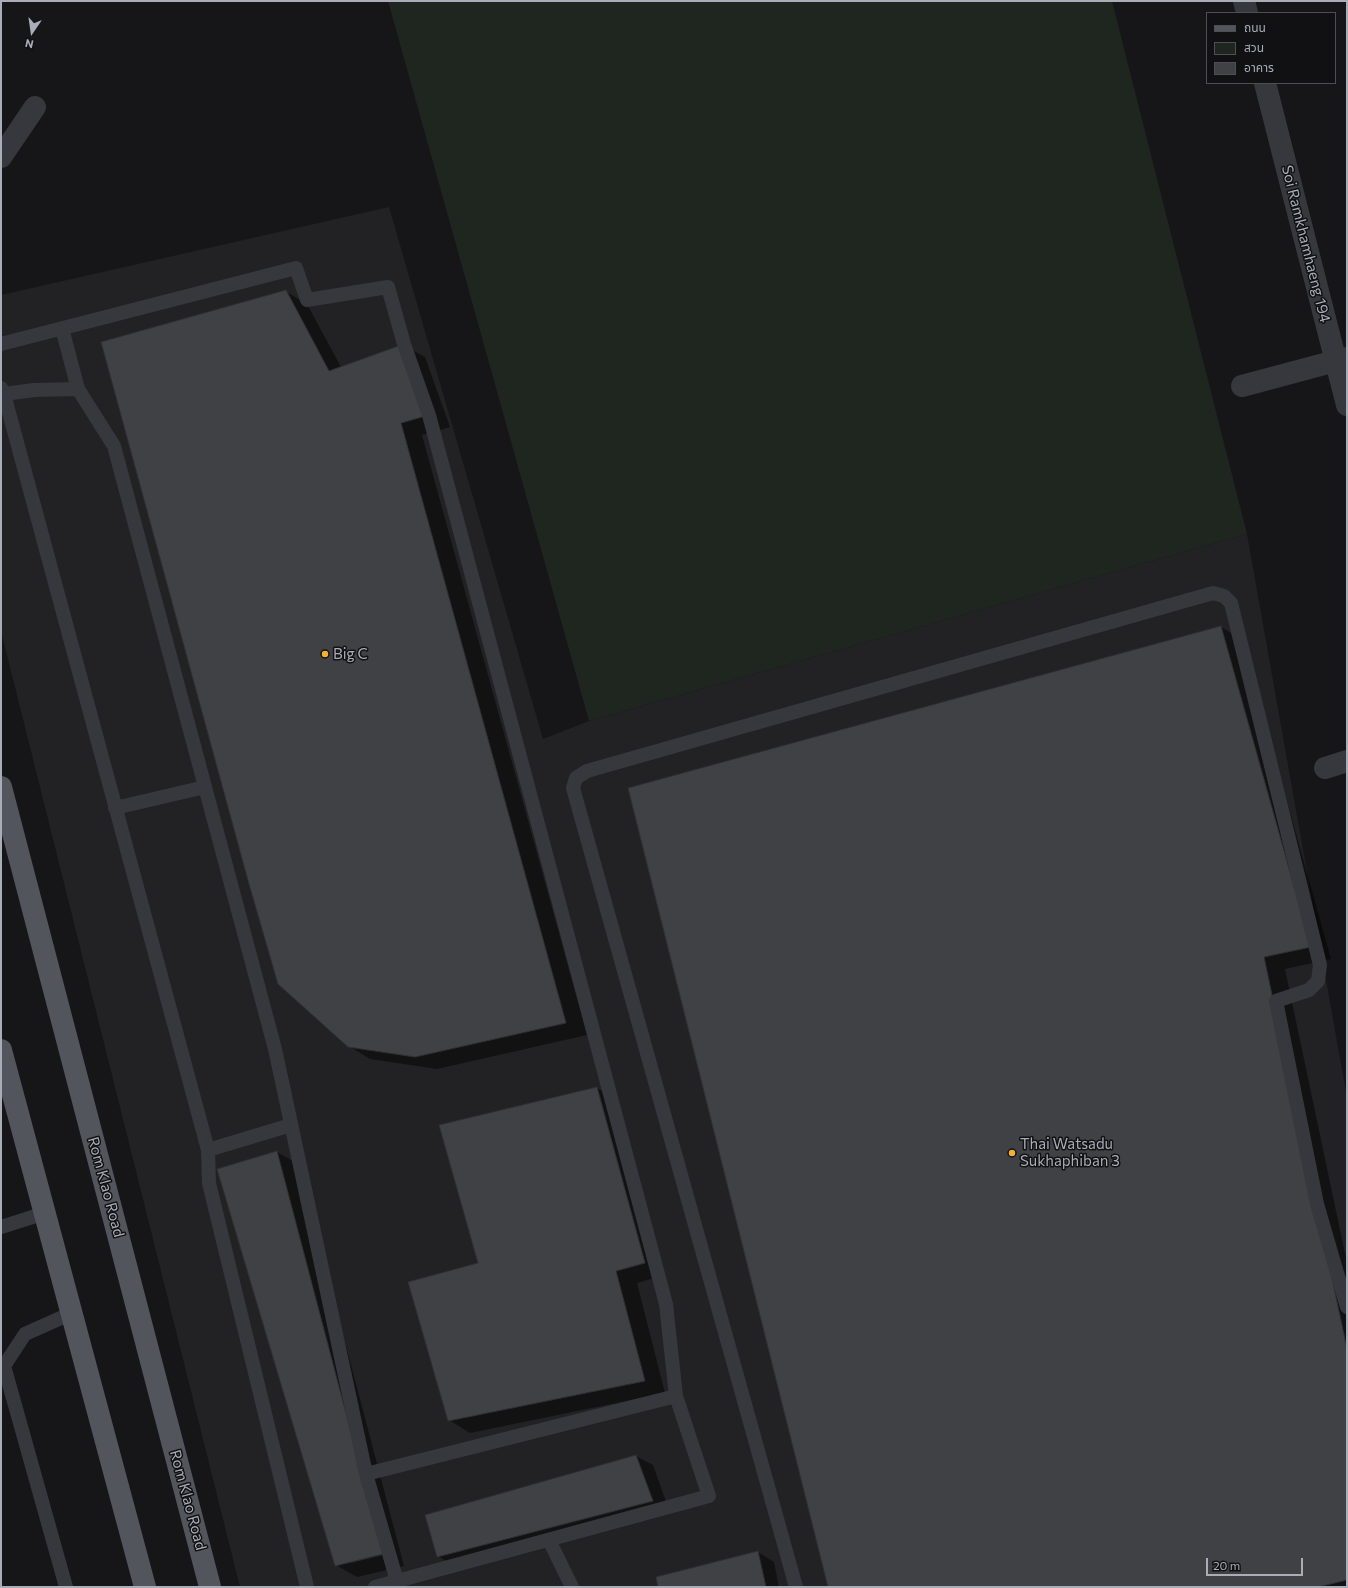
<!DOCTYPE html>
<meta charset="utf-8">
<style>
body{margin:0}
#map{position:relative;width:1348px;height:1588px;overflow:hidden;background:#161618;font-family:Commissioner,"Noto Sans Thai",sans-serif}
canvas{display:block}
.frame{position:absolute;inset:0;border:2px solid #a8adb8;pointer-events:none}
.legend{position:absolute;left:1206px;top:12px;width:130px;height:72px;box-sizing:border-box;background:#111113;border:1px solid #4d4f55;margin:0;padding:5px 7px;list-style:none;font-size:12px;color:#a8adb8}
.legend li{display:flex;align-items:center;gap:8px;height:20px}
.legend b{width:20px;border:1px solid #4d4f55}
.north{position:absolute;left:12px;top:12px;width:40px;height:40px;-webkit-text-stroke:3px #111113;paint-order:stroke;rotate:193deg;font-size:11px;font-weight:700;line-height:16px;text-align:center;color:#a8adb8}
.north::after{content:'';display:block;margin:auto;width:14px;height:18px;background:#a8adb8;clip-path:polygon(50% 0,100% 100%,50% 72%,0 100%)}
.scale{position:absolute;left:1206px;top:1558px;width:97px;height:18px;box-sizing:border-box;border:2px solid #a8adb8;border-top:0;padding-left:5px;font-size:12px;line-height:14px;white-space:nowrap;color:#a8adb8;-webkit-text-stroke:3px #111113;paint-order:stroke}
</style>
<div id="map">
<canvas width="1348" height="1588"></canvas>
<div class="frame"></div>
<ul class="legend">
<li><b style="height:5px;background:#53555c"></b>ถนน</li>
<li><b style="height:11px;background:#1e261f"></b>สวน</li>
<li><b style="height:11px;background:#404145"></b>อาคาร</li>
</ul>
<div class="north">N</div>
<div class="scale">20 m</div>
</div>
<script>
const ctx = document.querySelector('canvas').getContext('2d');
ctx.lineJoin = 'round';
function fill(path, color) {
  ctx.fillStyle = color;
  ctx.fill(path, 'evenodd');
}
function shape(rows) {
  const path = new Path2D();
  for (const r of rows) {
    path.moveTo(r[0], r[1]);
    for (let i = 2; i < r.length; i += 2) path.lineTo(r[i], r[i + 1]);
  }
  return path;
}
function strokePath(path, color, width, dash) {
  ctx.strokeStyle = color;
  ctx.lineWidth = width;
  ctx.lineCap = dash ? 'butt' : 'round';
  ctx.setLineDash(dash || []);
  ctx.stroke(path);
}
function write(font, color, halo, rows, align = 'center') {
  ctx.font = font + ' Commissioner,sans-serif';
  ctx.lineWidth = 3;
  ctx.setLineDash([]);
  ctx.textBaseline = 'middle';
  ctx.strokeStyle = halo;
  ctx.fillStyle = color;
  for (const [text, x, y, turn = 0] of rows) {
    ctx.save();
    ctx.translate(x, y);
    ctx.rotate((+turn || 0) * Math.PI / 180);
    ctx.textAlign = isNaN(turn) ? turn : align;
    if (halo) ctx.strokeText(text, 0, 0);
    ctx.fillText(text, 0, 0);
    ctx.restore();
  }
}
fill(shape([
 [389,207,543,739,589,721,1247,534,1347,1098,1347,1587,240,1587,1,631,1,295]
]), '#222225');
fill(shape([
 [388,1,1112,1,1247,534,589,721]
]), '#1e261f');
fill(shape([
 [285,291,307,304,341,367,403,345,425,357,450,427,422,435,587,1035,437,1069,370,1059,349,1046],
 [1221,627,1242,640,1331,959,1285,969,1347,1263,1347,1587,829,1587],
 [597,1088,618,1100,665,1275,637,1283,665,1393,470,1433,449,1420],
 [277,1152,298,1164,404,1566,357,1577,336,1565],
 [388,1552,388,1554,351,1563,351,1561],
 [636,1456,653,1465,669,1510,454,1566,438,1556,426,1516],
 [758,1552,774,1562,779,1587,659,1587]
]), '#0007');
const building = shape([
 [286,290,329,371,404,344,429,415,401,423,566,1023,415,1057,348,1047,278,984,249,884,101,342,286,290],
 [1221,626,1311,947,1264,957,1347,1349,1347,1580,1318,1587,828,1587,628,788,1221,626],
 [597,1087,645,1263,616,1271,645,1381,448,1421,408,1282,478,1263,439,1125,597,1087],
 [277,1151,383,1554,335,1566,217,1169,277,1151],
 [636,1455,653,1501,437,1557,425,1515,636,1455],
 [758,1551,766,1587,658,1587,656,1577,758,1551]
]);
fill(building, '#404145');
strokePath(building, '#303034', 1);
strokePath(shape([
 [62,328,78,389],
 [1,344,296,268,307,300,388,287,404,344,429,415,666,1304,676,1396],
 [1,388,4,394,208,1150,209,1183,307,1587],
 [4,394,34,390,78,389,114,446,275,1049,366,1474,397,1581],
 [115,808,205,787],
 [208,1150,291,1125],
 [1,1227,45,1213],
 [366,1474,676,1396,709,1496,375,1587],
 [549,1540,572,1587],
 [66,1587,4,1366,25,1334,72,1313],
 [796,1587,573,788,576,778,587,771,1213,593,1224,596,1231,603,1320,965,1318,981,1309,990,1276,1001,1317,1204,1347,1307]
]), '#37383d', 14);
strokePath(shape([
 [1244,1,1247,13],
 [1265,83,1347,405],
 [1,157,35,107],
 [1242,386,1347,358],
 [1325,768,1347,761]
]), '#37383d', 22);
strokePath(shape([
 [1,787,210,1587],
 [1,1050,145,1587]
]), '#53555c', 22);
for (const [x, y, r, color] of [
 [325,654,4,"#f2b134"],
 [1012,1153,4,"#f2b134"]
]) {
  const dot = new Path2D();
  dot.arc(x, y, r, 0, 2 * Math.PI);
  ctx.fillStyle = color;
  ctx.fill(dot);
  strokePath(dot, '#111113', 1.5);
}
write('15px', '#a8adb8', '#111113', [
 ["Soi Ramkhamhaeng 194",1306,244,76],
 ["Rom Klao Road",106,1187,75],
 ["Rom Klao Road",188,1500,75]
]);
write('15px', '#a8adb8', '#111113', [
 ["Big C",333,654],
 ["Thai Watsadu",1020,1144],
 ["Sukhaphiban 3",1020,1161]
], 'left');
</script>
